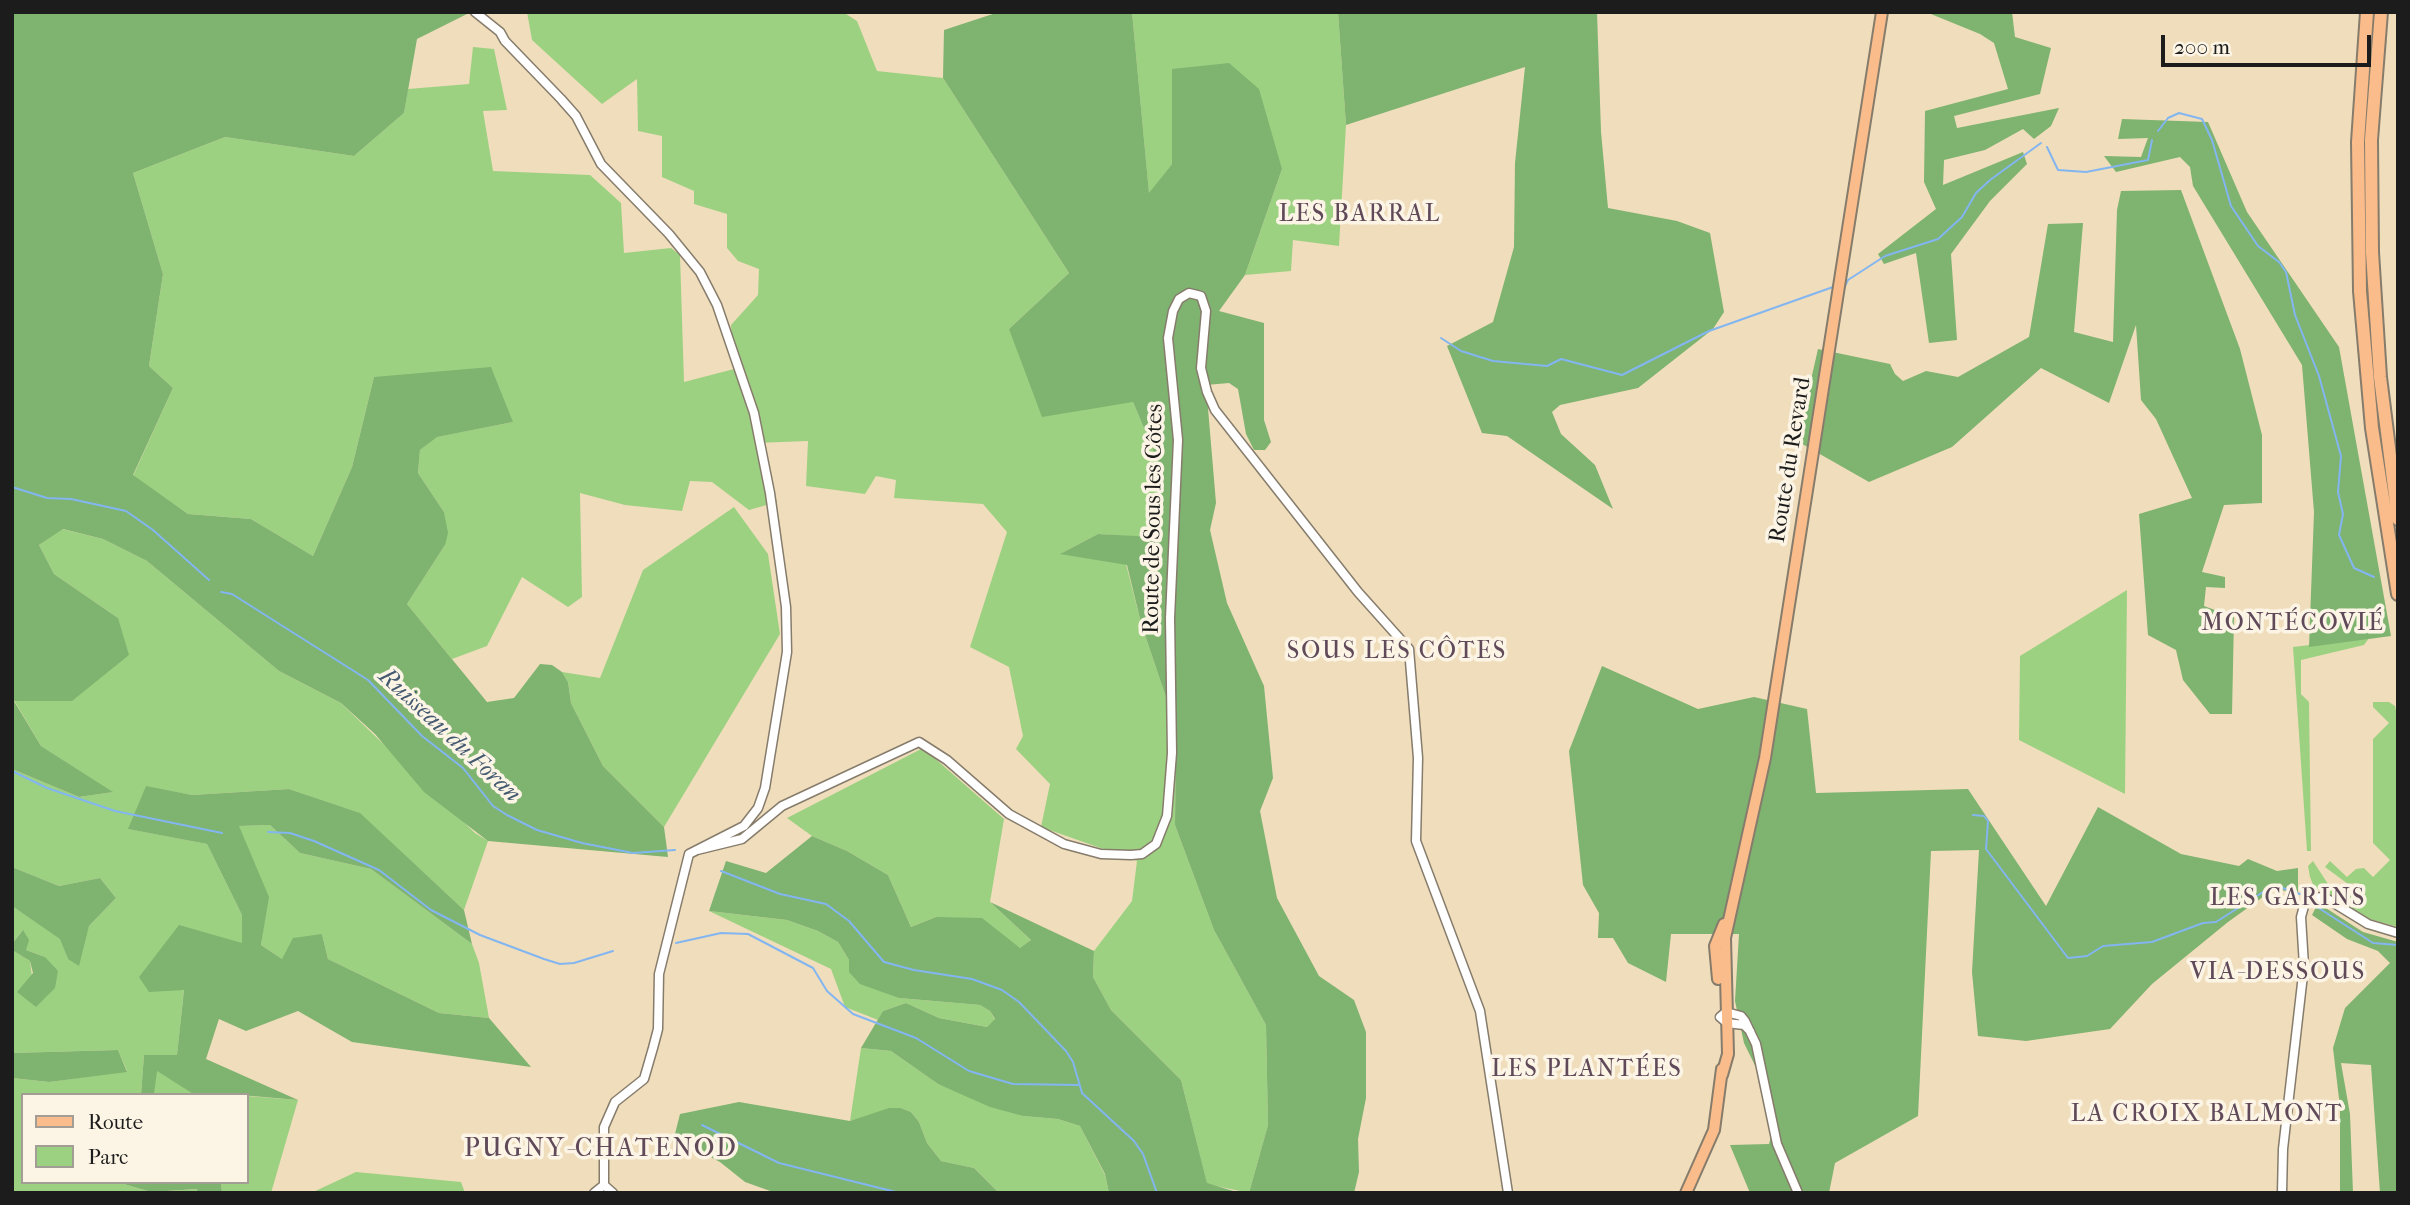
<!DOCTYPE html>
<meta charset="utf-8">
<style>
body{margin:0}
#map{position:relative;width:2410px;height:1205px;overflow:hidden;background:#f0ddbc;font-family:"IM FELL French Canon",serif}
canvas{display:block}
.frame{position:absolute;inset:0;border:14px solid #1c1c1c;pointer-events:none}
.legend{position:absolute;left:21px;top:1093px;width:228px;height:91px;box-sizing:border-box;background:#fcf5e5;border:2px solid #a29e95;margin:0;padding:9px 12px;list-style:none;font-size:21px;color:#1c1c1c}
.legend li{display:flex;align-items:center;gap:14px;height:35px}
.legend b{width:35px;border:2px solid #a29e95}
.scale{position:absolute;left:2161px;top:35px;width:210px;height:32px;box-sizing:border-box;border:4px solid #1c1c1c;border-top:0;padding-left:9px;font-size:21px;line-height:24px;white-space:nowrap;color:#1c1c1c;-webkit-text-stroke:5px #fcf5e5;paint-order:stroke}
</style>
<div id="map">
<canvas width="2410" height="1205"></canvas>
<div class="frame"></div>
<ul class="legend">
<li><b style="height:9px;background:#f9bc8a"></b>Route</li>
<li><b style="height:19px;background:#9dd182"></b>Parc</li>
</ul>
<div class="scale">200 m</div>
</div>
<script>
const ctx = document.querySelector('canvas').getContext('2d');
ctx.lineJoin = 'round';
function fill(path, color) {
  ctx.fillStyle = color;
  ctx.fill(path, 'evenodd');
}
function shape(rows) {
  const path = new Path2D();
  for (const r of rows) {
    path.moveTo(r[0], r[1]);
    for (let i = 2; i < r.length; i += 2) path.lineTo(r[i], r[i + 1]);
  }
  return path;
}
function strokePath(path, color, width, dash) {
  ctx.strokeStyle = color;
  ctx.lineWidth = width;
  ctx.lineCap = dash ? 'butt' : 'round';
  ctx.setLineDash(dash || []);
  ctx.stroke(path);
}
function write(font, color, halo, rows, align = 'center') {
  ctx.font = font + ' "IM FELL French Canon",serif';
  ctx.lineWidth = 7;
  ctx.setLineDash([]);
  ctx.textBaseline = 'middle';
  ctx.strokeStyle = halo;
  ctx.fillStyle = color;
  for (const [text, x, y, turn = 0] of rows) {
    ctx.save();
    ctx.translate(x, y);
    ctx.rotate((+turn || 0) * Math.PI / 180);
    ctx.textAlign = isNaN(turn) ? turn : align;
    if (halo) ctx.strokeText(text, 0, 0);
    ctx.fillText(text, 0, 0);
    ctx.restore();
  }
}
fill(shape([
 [527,12,843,12,857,21,877,71,943,78,1069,273,1009,329,1133,402,1162,471,1156,538,1098,534,1062,553,1126,564,1141,623,1176,727,1175,825,1214,930,1266,1025,1268,1125,1249,1193,1207,1184,1181,1080,1111,1010,1093,977,1094,951,1132,901,1137,861,1041,827,1050,784,1016,749,1023,736,1009,667,970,647,1007,532,983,504,894,498,896,480,876,476,865,494,806,486,808,441,756,443,777,502,749,510,712,482,690,481,682,511,625,505,580,493,582,597,568,607,522,577,487,646,452,659,407,604,445,545,444,512,418,473,420,450,436,437,513,422,374,377,352,467,313,556,251,519,188,514,133,476,173,388,149,366,163,274,133,173,225,137,354,156,404,113,408,89,469,84,473,47,494,49,507,110,483,111,493,171,590,175,621,203,624,253,671,248,680,255,684,382,734,369,731,325,758,295,759,269,738,261,727,248,727,214,694,204,694,191,662,177,662,136,638,131,637,79,602,104,532,40],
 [1132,12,1338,12,1346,125,1339,246,1293,240,1291,271,1245,275,1282,169,1172,70,1172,164,1149,194],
 [734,507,768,554,780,634,664,827,603,766,571,703,568,682,562,672,600,678,643,570],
 [62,529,103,539,147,561,279,671,341,703,475,833,488,841,464,910,359,813,289,789,192,795,146,787,129,829,207,844,242,915,242,943,184,989,177,1056,144,1055,141,1095,23,1095,23,1182,117,1182,151,1192,198,1189,198,1193,12,1193,12,1078,49,1082,127,1071,118,1050,12,1053,12,950,30,961,36,1007,45,957,26,950,22,931,12,944,12,906,61,939,68,959,82,946,89,926,116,898,100,878,59,886,12,867,12,769,79,797,112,792,41,746,14,700,118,618,54,574,39,545],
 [2127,590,2125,794,2019,740,2020,656],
 [2369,638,2364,645,2301,660,2301,694,2309,702,2311,851,2307,851,2293,647],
 [2373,702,2389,702,2395,706,2398,721,2398,927,2366,918,2314,887,2310,877,2308,866,2313,861,2328,884,2339,893,2356,895,2356,883,2348,884,2325,867,2330,861,2347,877,2356,869,2364,868,2373,877,2390,860,2373,843,2373,739,2389,723,2373,707],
 [923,748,1004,819,990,902,1031,940,1021,948,936,917,911,927,888,875,847,851,812,836,787,818],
 [270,825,300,853,371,869,472,944,479,963,489,1018,439,1013,328,959,322,934,282,959,261,945,268,897,238,826],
 [709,911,787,920,818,931,838,942,849,960,899,998,980,1005,990,1011,995,1020,987,1027,939,1018,906,1003,883,1011,878,1020,845,1007,831,969],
 [861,1048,891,1051,938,1084,1023,1116,1058,1119,1080,1126,1105,1175,1109,1193,999,1193,974,1168,941,1161,927,1143,919,1122,911,1112,901,1108,850,1121],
 [156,1070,196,1094,195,1095,154,1095],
 [247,1096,298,1100,271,1193,222,1193,221,1182,247,1182],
 [356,1172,461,1182,465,1193,311,1193]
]), '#9dd182');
fill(shape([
 [12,12,471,12,417,39,404,113,354,156,225,137,133,173,163,274,149,366,173,388,133,475,188,514,251,519,313,556,352,467,374,377,491,367,513,422,437,437,420,450,418,473,444,512,448,533,445,545,407,604,487,702,514,698,540,664,552,665,562,672,568,682,571,703,603,766,664,827,668,857,488,841,424,792,375,734,341,703,279,671,147,561,103,539,63,529,39,545,54,574,118,618,129,655,72,701,14,701,41,746,113,792,79,797,12,769],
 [999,12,1132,12,1149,193,1172,164,1172,69,1229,63,1259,89,1282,169,1245,275,1219,311,1264,323,1264,420,1271,442,1265,450,1254,450,1246,434,1238,389,1229,383,1206,385,1216,503,1210,530,1227,603,1264,686,1273,778,1260,811,1277,898,1319,976,1354,1000,1366,1032,1366,1098,1358,1139,1359,1172,1354,1193,1249,1193,1268,1125,1266,1025,1214,930,1175,825,1176,727,1141,623,1127,565,1060,554,1098,534,1155,537,1162,471,1133,402,1042,417,1009,329,1069,273,943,78,944,30],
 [1338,12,1597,12,1601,132,1608,208,1677,221,1710,233,1724,312,1713,329,1638,388,1560,405,1552,412,1561,434,1595,465,1613,509,1507,436,1482,433,1447,346,1493,322,1514,247,1515,163,1525,67,1346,125],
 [1926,12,2012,12,2015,37,2051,48,2040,94,1954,116,1957,128,2059,108,2051,126,2034,139,2023,129,1985,150,1944,160,1943,185,2023,152,2027,164,1990,201,1951,254,1957,340,1929,343,1916,253,1884,264,1878,254,1936,209,1924,182,1925,111,2008,89,1994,43,1980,34],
 [2122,119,2208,122,2247,212,2339,347,2391,636,2309,647,2314,512,2302,365,2193,186,2190,167,2180,157,2116,172,2104,156,2141,157,2148,138,2118,139],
 [2181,190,2240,349,2262,435,2262,503,2224,505,2202,572,2225,577,2225,588,2206,587,2204,606,2234,617,2232,714,2210,714,2183,680,2176,650,2148,635,2139,514,2192,498,2156,419,2141,400,2136,325,2109,403,2041,368,1952,447,1869,482,1797,441,1818,349,1890,364,1895,374,1903,381,1926,371,1958,377,2029,337,2048,224,2083,223,2074,332,2113,342,2117,210,2121,191],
 [1602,666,1698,709,1754,697,1807,709,1816,793,1968,789,2046,906,2098,807,2181,854,2239,866,2248,859,2277,871,2298,868,2298,893,2274,889,2228,922,2152,984,2110,1029,2026,1041,1978,1036,1972,972,1979,850,1931,851,1918,1116,1835,1163,1829,1193,1750,1193,1730,1145,1769,1144,1774,1126,1766,1088,1744,1043,1735,1001,1739,934,1671,934,1666,982,1628,963,1613,938,1598,938,1599,913,1583,885,1569,751],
 [146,786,192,795,289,789,360,813,464,910,472,944,371,869,300,853,270,825,239,826,269,897,261,945,282,959,293,938,322,934,328,959,439,1013,489,1018,531,1067,352,1042,298,1011,246,1031,219,1019,206,1059,298,1100,218,1093,195,1095,157,1071,154,1095,141,1095,144,1055,177,1055,184,990,149,992,139,977,179,925,242,943,242,915,207,844,128,829],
 [812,836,847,851,888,875,911,927,936,917,982,918,1020,948,1031,940,990,902,1094,951,1093,977,1111,1010,1181,1080,1207,1183,1240,1193,1109,1193,1105,1174,1080,1126,1058,1119,1023,1116,990,1107,938,1084,891,1051,861,1048,883,1011,906,1003,939,1018,987,1027,995,1019,990,1011,980,1005,899,998,860,984,849,972,849,960,838,942,818,931,787,920,709,911,726,861,766,873],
 [12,867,59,886,100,878,116,898,89,926,79,966,68,959,60,939,12,906],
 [2318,903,2363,932,2398,942,2398,1193,2380,1193,2371,1065,2341,1063,2350,1114,2353,1193,2340,1193,2340,1107,2333,1048,2345,1008,2390,963,2378,951,2347,939,2312,915],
 [23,930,29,940,26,950,45,957,58,971,55,988,36,1007,17,992,33,973,30,961,12,950,12,944],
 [118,1050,127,1072,49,1082,12,1078,12,1053],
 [739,1102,850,1121,889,1108,901,1108,911,1112,919,1122,927,1143,941,1161,974,1168,999,1193,776,1193,745,1182,720,1162,674,1138,680,1114],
 [117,1182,221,1182,222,1193,198,1193,197,1189,151,1192]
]), '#7eb370');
strokePath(shape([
 [2158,131,2168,118,2179,113,2202,119,2212,140,2231,206,2258,246,2279,262,2286,272,2295,315,2319,376,2341,456,2338,492,2343,514,2339,535,2354,568,2374,577],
 [2047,147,2058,170,2086,172,2148,160,2152,140],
 [1845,286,1848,280,1885,256,1938,239,1962,217,1976,193,1990,180,2041,143],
 [1441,338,1461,351,1493,361,1547,366,1561,359,1622,375,1709,331,1833,287],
 [12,487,47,498,71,499,126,511,153,530,209,580],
 [221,592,232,594,368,680,422,736,463,768,493,806,507,815,537,830,582,843,633,853,675,850],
 [12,771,47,788,115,811,222,833],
 [1973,815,1984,816,1988,821,1986,849,2068,958,2087,956,2103,946,2152,942,2203,923,2216,922,2274,885,2300,894],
 [268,832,290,833,314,841,379,870,431,910,480,935,544,959,560,964,574,963,613,951],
 [721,871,780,894,826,904,849,921,884,962,914,970,972,979,1002,990,1019,1002,1066,1051,1073,1062,1082,1093,1134,1141,1143,1154,1157,1193],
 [2314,905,2373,943,2398,945],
 [676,943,721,933,748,934,813,968,827,991,853,1014,916,1038,969,1071,1013,1084,1078,1085],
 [702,1125,779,1163,900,1193]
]), '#83b6f0', 2);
const minor = shape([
 [475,12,500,32,505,41,561,99,576,116,601,164,669,234,700,272,717,305,754,413,770,493,786,607,787,652,765,788,758,808,744,826,689,854,659,974,658,1029,653,1048,644,1079,615,1102,604,1127,604,1185],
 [697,850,742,839,782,806,919,742,947,760,1009,814,1064,844,1101,854,1131,855,1142,854,1156,844,1167,816,1172,753,1170,618,1178,440,1168,338,1173,311,1179,299,1189,293,1201,296,1206,311,1201,368,1207,392,1215,410,1358,592,1409,649,1418,758,1416,841,1480,1011,1508,1193],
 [1750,1031,1744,1025,1727,1023,1720,1017,1726,1012,1741,1016,1745,1021,1756,1044,1777,1144,1798,1193],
 [604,1185,613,1193],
 [594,1193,604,1185],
 [2282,1193,2283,1149,2304,966,2301,917,2304,906,2311,898,2324,897,2368,924,2398,933]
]);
const major = shape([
 [1718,979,1715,946,1724,924],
 [1722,1075,1728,1054,1725,938,1765,758,1882,12],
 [1686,1193,1714,1130,1722,1069]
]);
const highway = shape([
 [2367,12,2358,142,2360,291,2372,428,2398,594],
 [2381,12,2371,140,2372,252,2380,377,2398,519]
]);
strokePath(minor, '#867c6c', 11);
strokePath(major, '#867c6c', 14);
strokePath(highway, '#867c6c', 16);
strokePath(minor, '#fff', 8);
strokePath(major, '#f9bc8a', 10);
strokePath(highway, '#f9bc8a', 12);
write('23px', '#1c1c1c', '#fcf5e5', [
 ["Route du Revard",1791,460,-81],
 ["Route de Sous les Côtes",1154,519,-89]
]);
ctx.letterSpacing = '2px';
write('24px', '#604a5a', '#fcf5e5', [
 ["LES BARRAL",1360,215],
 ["MONTÉCOVIÉ",2293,624],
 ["SOUS LES CÔTES",1397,652],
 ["LES GARINS",2288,899],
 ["VIA-DESSOUS",2278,973],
 ["LES PLANTÉES",1587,1070],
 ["LA CROIX BALMONT",2207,1115]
]);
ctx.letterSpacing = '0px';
write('italic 24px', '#455a71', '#fcf5e5', [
 ["Ruisseau du Foran",449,736,43]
]);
ctx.letterSpacing = '2px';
write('26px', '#604a5a', '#fcf5e5', [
 ["PUGNY-CHATENOD",601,1150]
]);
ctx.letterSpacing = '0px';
</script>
